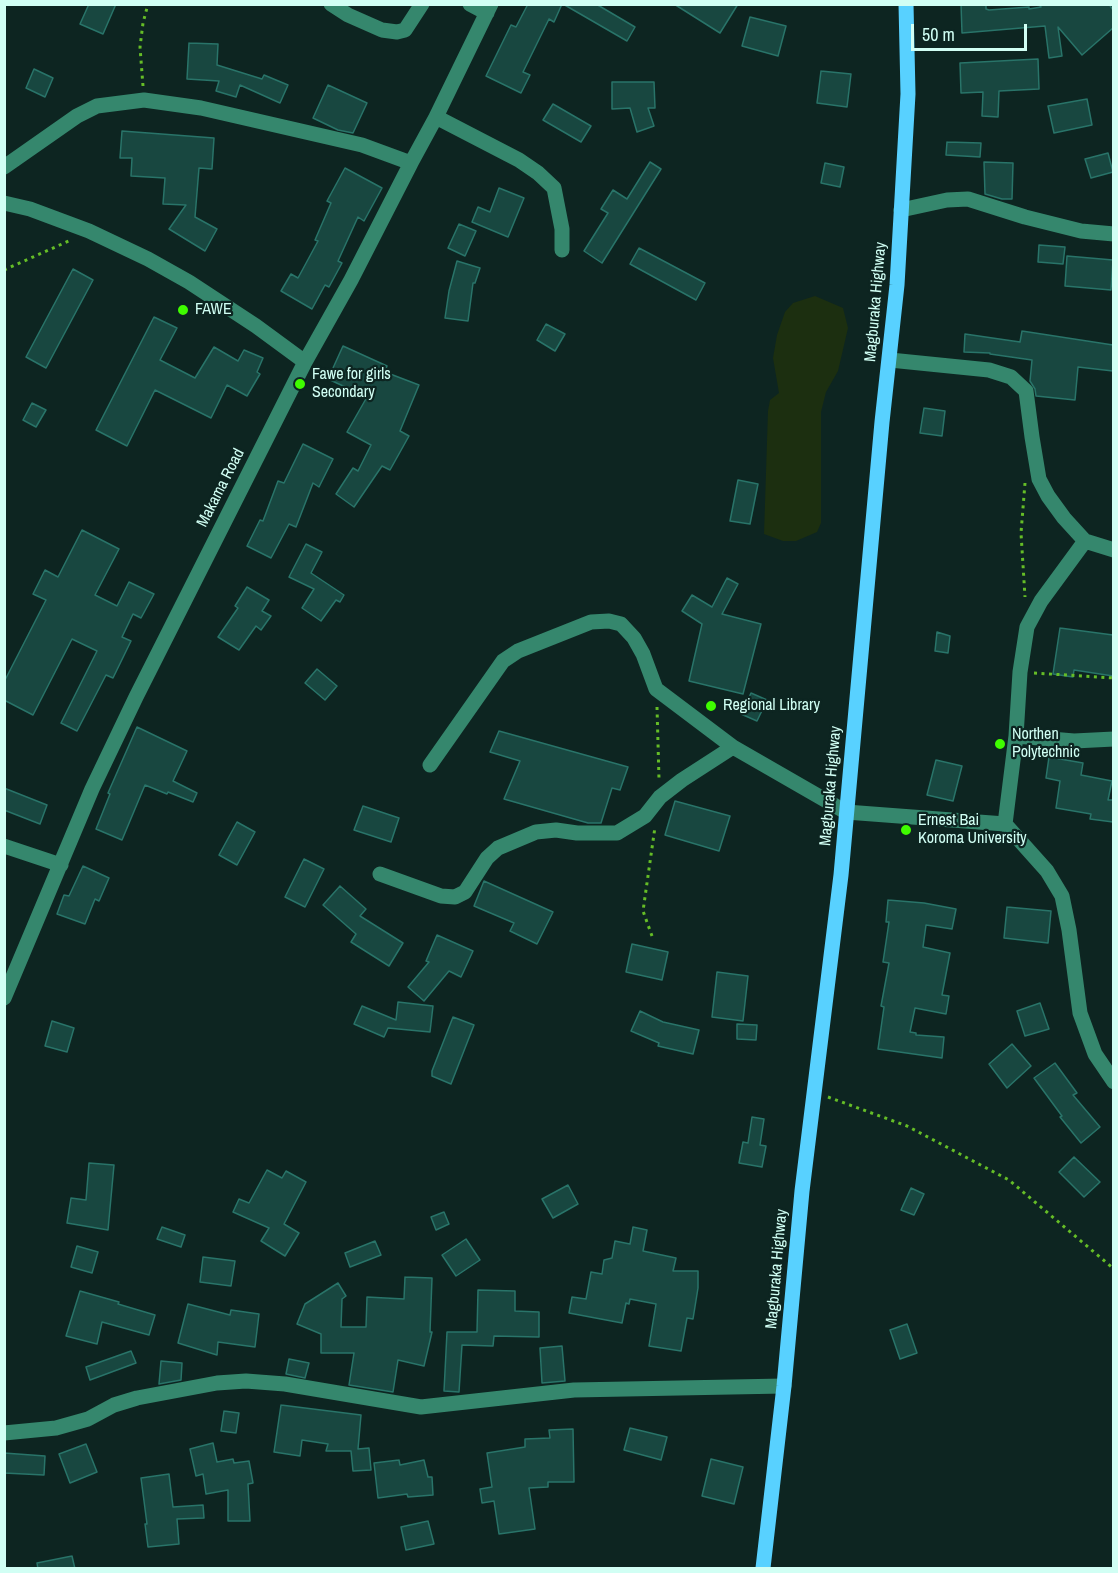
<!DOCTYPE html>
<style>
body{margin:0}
#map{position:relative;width:1118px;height:1573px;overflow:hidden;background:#0d2521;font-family:"Archivo Narrow",sans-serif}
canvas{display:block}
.frame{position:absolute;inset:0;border:6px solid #d1fff4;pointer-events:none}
.scale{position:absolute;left:911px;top:24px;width:116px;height:27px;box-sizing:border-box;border:3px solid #d1fff4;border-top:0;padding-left:8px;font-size:18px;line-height:21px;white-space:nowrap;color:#d1fff4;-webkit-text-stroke:4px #0d2521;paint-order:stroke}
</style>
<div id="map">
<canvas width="1118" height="1573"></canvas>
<div class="frame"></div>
<div class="scale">50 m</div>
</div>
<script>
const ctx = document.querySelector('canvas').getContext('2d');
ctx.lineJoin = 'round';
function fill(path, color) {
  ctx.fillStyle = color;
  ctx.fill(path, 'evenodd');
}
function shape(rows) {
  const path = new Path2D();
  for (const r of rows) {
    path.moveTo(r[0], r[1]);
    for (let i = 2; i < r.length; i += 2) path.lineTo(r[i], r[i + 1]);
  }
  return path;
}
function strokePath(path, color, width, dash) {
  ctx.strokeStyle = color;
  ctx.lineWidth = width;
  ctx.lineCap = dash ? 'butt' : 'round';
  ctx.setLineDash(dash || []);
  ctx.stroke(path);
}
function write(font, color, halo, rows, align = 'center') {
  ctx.font = font + ' "Archivo Narrow",sans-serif';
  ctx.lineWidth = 4.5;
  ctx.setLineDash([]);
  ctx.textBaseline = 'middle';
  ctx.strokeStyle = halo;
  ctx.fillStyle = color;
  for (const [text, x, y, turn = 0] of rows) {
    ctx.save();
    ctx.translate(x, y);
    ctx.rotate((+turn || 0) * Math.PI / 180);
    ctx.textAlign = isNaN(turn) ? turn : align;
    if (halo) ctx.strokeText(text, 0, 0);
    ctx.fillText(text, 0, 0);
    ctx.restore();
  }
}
fill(shape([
 [815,296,843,308,848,328,838,371,826,392,821,412,821,523,817,532,796,541,783,541,764,534,768,411,770,400,779,393,773,358,777,335,785,312,793,303]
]), '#1c2f10');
const building = shape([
 [89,4,116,4,103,34,80,24,89,4],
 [528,4,562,4,554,22,549,19,523,72,530,75,521,93,486,76,511,25,516,27,528,4],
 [563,4,596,4,635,27,627,41,563,4],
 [674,4,738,4,720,33,674,4],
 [961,4,986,4,986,9,989,10,1029,7,1029,9,1041,7,1039,4,1109,4,1113,10,1113,28,1082,55,1058,27,1062,56,1049,58,1045,26,962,33,961,4],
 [750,17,786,26,778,56,742,46,750,17],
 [189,43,218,44,217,65,262,79,264,75,288,85,280,103,240,85,236,97,216,91,219,81,187,79,189,43],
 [1038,59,1039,89,999,91,998,117,982,116,983,92,961,93,960,63,1038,59],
 [34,69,53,78,45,97,26,88,34,69],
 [821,71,851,74,847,107,817,103,821,71],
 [612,82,654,82,655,108,648,108,654,126,637,132,630,108,612,109,612,82],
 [328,85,367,103,353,133,338,130,313,118,328,85],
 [1087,99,1092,125,1054,133,1048,106,1087,99],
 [553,104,591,126,581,142,543,120,553,104],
 [122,131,214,138,212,169,199,168,195,217,217,229,205,251,169,229,186,205,163,204,165,178,131,176,132,158,120,158,122,131],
 [947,142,981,143,980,157,946,155,947,142],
 [1108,153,1113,172,1091,178,1085,159,1108,153],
 [650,162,661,169,602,263,584,251,608,213,601,209,613,190,627,199,650,162],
 [984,162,1013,163,1012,199,1002,199,985,194,984,162],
 [825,163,844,167,840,187,821,183,825,163],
 [345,168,382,188,364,221,358,217,338,261,342,263,329,287,325,285,312,309,281,291,291,274,298,278,318,241,315,240,331,203,327,201,345,168],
 [499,188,524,198,508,237,472,222,478,207,490,212,499,188],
 [459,224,476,231,465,256,448,248,459,224],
 [1039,245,1065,247,1063,264,1038,262,1039,245],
 [639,248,705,283,696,300,630,264,639,248],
 [1067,256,1113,260,1111,290,1065,286,1067,256],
 [457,261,480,268,475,283,473,283,468,321,445,318,449,291,457,261],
 [73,269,93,280,46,368,26,357,73,269],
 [154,317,177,328,160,360,195,378,214,347,238,361,244,350,263,358,257,372,260,374,247,396,227,385,211,418,155,390,127,446,96,430,154,317],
 [546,324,565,334,555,351,537,340,546,324],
 [1022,331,1113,345,1113,371,1078,367,1075,400,1036,396,1035,389,1030,381,1032,360,990,354,990,353,964,352,965,334,1020,342,1022,331],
 [343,346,387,366,385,372,419,385,400,431,409,436,390,470,382,466,354,507,336,494,353,468,358,471,371,445,347,432,367,397,328,379,343,346],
 [32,403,46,410,36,427,23,420,32,403],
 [924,408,945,411,942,436,920,433,924,408],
 [303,444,333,459,319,487,313,483,296,527,289,524,271,558,247,546,260,520,263,521,278,481,284,483,303,444],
 [738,480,758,484,750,524,730,521,738,480],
 [82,530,119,549,95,595,117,606,129,582,154,594,141,618,133,614,122,637,131,641,113,678,106,675,77,731,61,723,97,651,72,639,33,715,4,700,4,682,46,600,33,594,45,570,58,577,82,530],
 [306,544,322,552,311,573,344,595,340,602,336,600,321,621,302,608,314,589,289,577,306,544],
 [727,578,738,584,722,614,761,624,743,694,689,681,702,624,682,611,692,595,712,607,727,578],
 [247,587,269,600,262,611,271,616,261,630,256,626,239,650,218,637,238,608,235,606,247,587],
 [1060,628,1113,635,1113,676,1074,670,1073,677,1053,674,1060,628],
 [937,632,950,636,948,653,935,651,937,632],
 [317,669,337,686,325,700,305,683,317,669],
 [751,693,767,700,757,721,741,714,751,693],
 [137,727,187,751,173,781,197,793,193,802,168,792,167,794,145,785,122,840,96,829,110,794,108,793,137,727],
 [499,731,628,767,620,790,612,788,601,823,588,823,504,799,520,761,490,752,499,731],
 [1049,757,1083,763,1081,775,1112,781,1108,800,1113,800,1113,822,1090,819,1091,814,1056,808,1060,781,1046,778,1049,757],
 [936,760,962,766,953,801,927,795,936,760],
 [4,788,47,805,40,824,4,810,4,788],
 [675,801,730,816,719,851,665,835,675,801],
 [363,806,399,818,391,842,354,830,363,806],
 [237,822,255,832,237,865,219,855,237,822],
 [304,859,324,869,305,907,285,897,304,859],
 [83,866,109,878,99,901,95,899,85,924,57,914,64,895,69,896,83,866],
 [484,881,553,912,537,944,510,931,514,923,474,906,484,881],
 [340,886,366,909,360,916,403,943,389,966,351,942,356,934,323,905,340,886],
 [888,900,924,903,956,909,952,929,926,925,923,947,950,953,942,995,949,996,946,1014,915,1008,910,1032,916,1033,916,1035,944,1037,942,1058,878,1049,884,1007,881,1006,889,963,883,962,889,922,886,922,888,900],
 [1007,907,1051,911,1048,943,1004,938,1007,907],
 [437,935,473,951,461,977,449,971,424,1001,408,987,429,962,426,961,437,935],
 [632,944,668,952,662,980,626,972,632,944],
 [717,972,748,976,743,1021,712,1017,717,972],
 [398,1002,433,1006,430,1032,388,1028,384,1037,354,1024,362,1006,396,1020,398,1002],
 [1040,1003,1049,1029,1025,1036,1017,1011,1040,1003],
 [640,1011,663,1022,699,1030,693,1054,658,1046,659,1043,631,1031,640,1011],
 [453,1017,474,1025,451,1084,432,1076,432,1071,453,1017],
 [52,1021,74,1028,67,1052,45,1046,52,1021],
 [737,1024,757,1025,756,1040,737,1039,737,1024],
 [1012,1044,1031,1066,1007,1088,989,1064,1012,1044],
 [1055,1063,1077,1093,1073,1095,1100,1127,1081,1143,1060,1117,1062,1116,1034,1078,1055,1063],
 [752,1117,764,1119,760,1145,766,1146,762,1167,739,1163,743,1142,748,1143,752,1117],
 [1074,1157,1100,1182,1084,1197,1059,1172,1074,1157],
 [89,1163,114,1165,108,1230,67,1223,71,1198,86,1200,89,1163],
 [267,1170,282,1178,286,1171,306,1182,284,1224,299,1233,285,1256,261,1241,269,1228,233,1212,239,1199,249,1203,267,1170],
 [568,1185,578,1204,553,1218,542,1199,568,1185],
 [911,1188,924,1194,914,1215,901,1210,911,1188],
 [444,1212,449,1224,436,1230,431,1217,444,1212],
 [162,1227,185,1235,181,1247,157,1239,162,1227],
 [633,1227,647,1230,643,1251,676,1258,673,1271,698,1271,698,1288,693,1319,687,1318,681,1351,649,1346,656,1304,630,1299,629,1304,626,1303,622,1323,569,1313,572,1297,586,1299,591,1272,602,1274,604,1260,612,1258,615,1241,630,1244,633,1227],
 [466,1239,480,1260,456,1276,442,1255,466,1239],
 [375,1241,381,1255,350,1267,345,1253,375,1241],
 [77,1246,98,1252,92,1273,71,1267,77,1246],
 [203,1257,235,1261,231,1286,200,1282,203,1257],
 [405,1277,432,1278,430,1332,432,1332,424,1366,398,1360,393,1392,349,1385,354,1353,321,1353,321,1334,297,1324,305,1304,338,1283,346,1296,342,1299,341,1327,366,1327,367,1297,404,1299,405,1277],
 [478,1290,515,1291,515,1311,539,1312,539,1337,494,1336,493,1346,462,1345,459,1392,444,1391,447,1332,477,1332,478,1290],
 [80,1291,119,1302,118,1304,155,1315,149,1335,102,1322,97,1344,66,1336,80,1291],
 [188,1304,230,1315,231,1310,259,1314,255,1347,218,1342,217,1355,178,1343,188,1304],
 [907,1324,917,1353,900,1359,890,1330,907,1324],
 [562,1346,565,1381,542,1383,540,1348,562,1346],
 [131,1351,136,1363,90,1380,86,1367,131,1351],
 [289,1359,309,1363,305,1378,286,1374,289,1359],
 [161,1361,182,1363,181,1380,159,1384,161,1361],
 [281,1405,361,1415,358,1449,369,1448,371,1470,353,1471,351,1451,326,1451,328,1444,302,1440,300,1456,274,1452,281,1405],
 [224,1411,239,1413,236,1433,221,1431,224,1411],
 [630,1428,667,1437,661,1460,624,1450,630,1428],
 [573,1429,574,1482,548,1482,548,1487,529,1488,535,1529,499,1534,494,1501,482,1503,480,1489,492,1487,487,1453,525,1447,525,1439,550,1438,549,1430,573,1429],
 [213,1443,217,1462,233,1459,234,1463,249,1461,253,1483,248,1484,250,1521,228,1521,228,1490,206,1494,203,1474,196,1476,190,1449,213,1443],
 [86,1444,97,1472,70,1483,59,1454,86,1444],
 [4,1453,45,1456,44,1475,4,1473,4,1453],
 [711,1459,743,1467,734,1504,702,1496,711,1459],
 [399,1460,400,1465,424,1460,428,1477,432,1477,433,1495,408,1497,407,1494,378,1498,374,1463,399,1460],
 [169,1474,173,1507,203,1505,204,1518,177,1519,179,1544,148,1547,145,1524,147,1524,141,1478,169,1474],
 [428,1521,434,1544,406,1550,401,1527,428,1521],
 [72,1556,75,1569,38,1569,37,1563,72,1556]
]);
fill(building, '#184740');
strokePath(building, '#297469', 1.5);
strokePath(shape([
 [143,86,140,47,143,23,148,4],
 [4,270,71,240],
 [1025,483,1021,533,1025,597],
 [1034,673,1114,678],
 [657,707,659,779],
 [652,936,643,911,655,827],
 [828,1097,907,1126,1009,1180,1114,1269]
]), '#65bd27', 3, [3, 4.5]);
strokePath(shape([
 [331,4,348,15,382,30,397,32,405,30,422,4],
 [470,4,487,13],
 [436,117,519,160,538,173,554,188,562,229,562,250],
 [4,167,77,116,97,106,144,100,201,108,362,145,411,163],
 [4,203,30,209,89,231,148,259,189,282,256,326,305,362],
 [901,210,947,200,968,199,1025,217,1081,231,1114,234],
 [890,360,989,370,1011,377,1026,391,1032,437,1039,479,1048,496,1064,518,1085,541,1114,550],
 [1016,736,1074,741,1114,739],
 [430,765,503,661,518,651,591,622,609,621,621,624,634,638,643,654,656,689,733,747,846,812,1005,824,1047,871,1062,896,1069,930,1080,1013,1095,1054,1114,1082],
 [1005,824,1016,736,1020,672,1027,627,1041,601,1085,541],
 [4,846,61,865],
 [380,874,441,896,455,897,465,892,487,858,498,848,536,832,556,830,577,833,617,833,645,816,660,797,682,780,733,747],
 [4,998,92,789,136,697,305,362,351,280,411,163,436,117,491,4],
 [4,1433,56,1428,88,1419,114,1405,137,1398,217,1383,246,1381,285,1384,421,1407,574,1390,784,1386]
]), '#35876d', 15);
strokePath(shape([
 [763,1568,784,1386,802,1191,841,875,882,422,897,285,908,94,906,4]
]), '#58d1ff', 15);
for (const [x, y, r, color] of [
 [183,310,6,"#3ffc00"],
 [300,384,6,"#3ffc00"],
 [711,706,6,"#3ffc00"],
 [1000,744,6,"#3ffc00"],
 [906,830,6,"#3ffc00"]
]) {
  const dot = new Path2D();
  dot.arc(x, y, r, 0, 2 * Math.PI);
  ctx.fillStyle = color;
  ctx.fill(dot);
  strokePath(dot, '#0d2521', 2);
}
write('16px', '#d1fff4', '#0d2521', [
 ["Magburaka Highway",876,302,-85],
 ["Makama Road",221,488,-63],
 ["Magburaka Highway",831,786,-85],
 ["Magburaka Highway",777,1269,-85]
]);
write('16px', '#d1fff4', '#0d2521', [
 ["FAWE",195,310],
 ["Fawe for girls",312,375],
 ["Secondary",312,393],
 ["Regional Library",723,706],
 ["Northen",1012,735],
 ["Polytechnic",1012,753],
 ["Ernest Bai",918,821],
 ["Koroma University",918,839]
], 'left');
</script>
